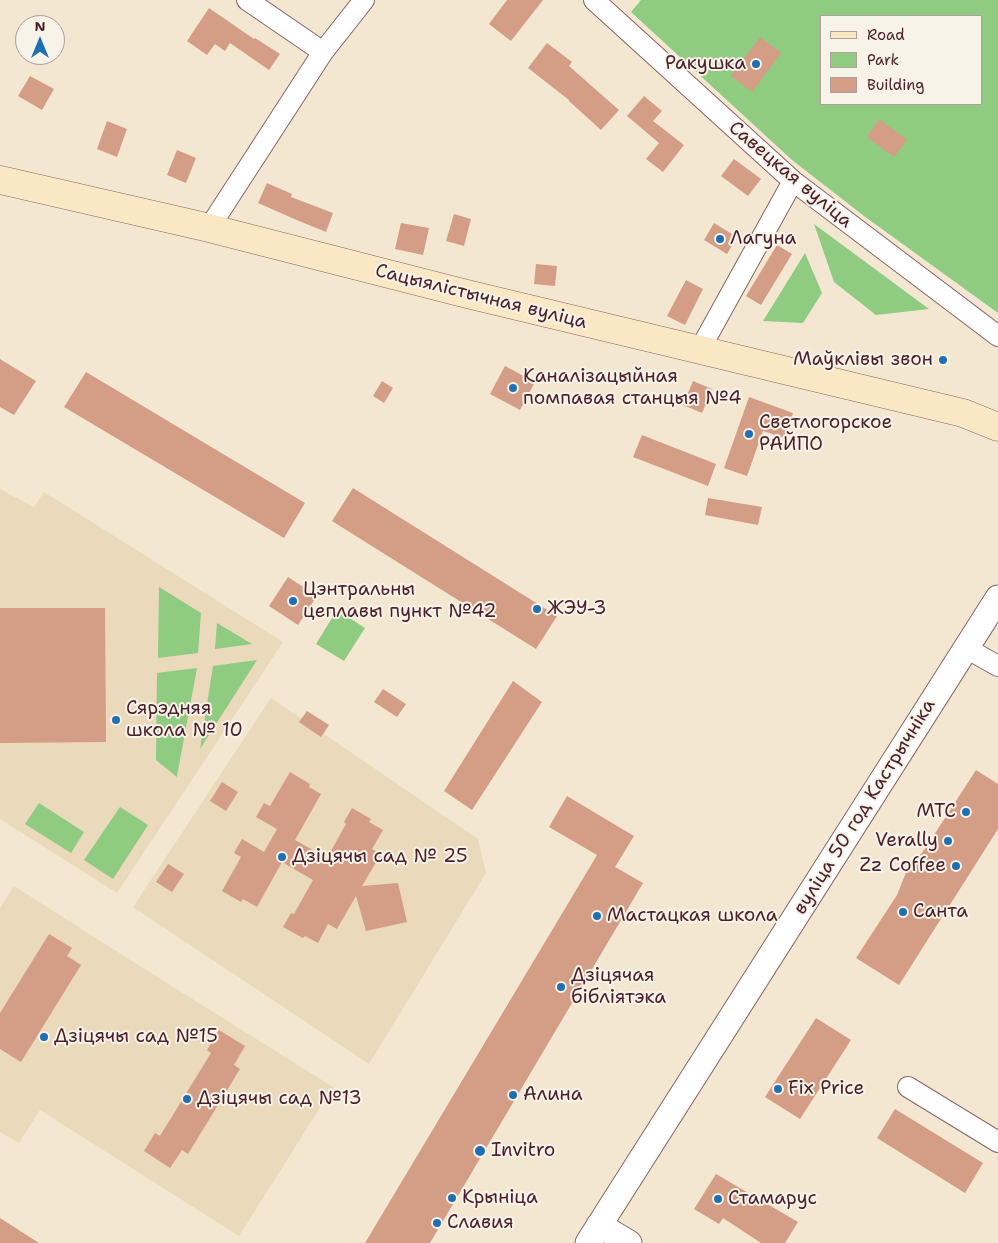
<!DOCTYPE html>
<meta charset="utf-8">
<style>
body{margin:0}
#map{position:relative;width:998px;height:1243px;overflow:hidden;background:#f4e7d2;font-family:"Shantell Sans",sans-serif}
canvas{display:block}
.legend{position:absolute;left:820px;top:15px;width:162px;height:90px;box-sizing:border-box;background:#f7f3e8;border:1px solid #b29e9c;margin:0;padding:6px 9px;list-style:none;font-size:15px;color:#4a1f2b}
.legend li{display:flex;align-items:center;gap:10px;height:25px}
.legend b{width:25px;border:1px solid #b29e9c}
.north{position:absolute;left:15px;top:15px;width:50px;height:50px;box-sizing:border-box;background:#f7f3e8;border:1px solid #b29e9c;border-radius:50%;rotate:0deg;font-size:14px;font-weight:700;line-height:20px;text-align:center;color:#4a1f2b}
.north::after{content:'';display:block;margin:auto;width:18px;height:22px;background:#1f6fb2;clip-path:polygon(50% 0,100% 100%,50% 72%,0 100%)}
</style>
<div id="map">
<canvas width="998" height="1243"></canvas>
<ul class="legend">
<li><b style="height:6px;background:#fae7c3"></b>Road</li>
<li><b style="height:14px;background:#8fcb80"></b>Park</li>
<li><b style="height:14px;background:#d49d86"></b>Building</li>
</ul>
<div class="north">N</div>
</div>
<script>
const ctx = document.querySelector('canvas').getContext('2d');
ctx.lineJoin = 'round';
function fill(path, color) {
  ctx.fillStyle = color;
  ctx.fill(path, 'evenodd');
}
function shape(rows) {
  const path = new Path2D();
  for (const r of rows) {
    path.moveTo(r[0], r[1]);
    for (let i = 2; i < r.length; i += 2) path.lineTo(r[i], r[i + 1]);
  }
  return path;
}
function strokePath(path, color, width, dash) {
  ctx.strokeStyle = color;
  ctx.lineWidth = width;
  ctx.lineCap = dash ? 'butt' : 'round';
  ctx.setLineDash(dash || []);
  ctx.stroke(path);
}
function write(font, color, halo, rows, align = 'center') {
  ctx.font = font + ' "Shantell Sans",sans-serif';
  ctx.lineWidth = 4;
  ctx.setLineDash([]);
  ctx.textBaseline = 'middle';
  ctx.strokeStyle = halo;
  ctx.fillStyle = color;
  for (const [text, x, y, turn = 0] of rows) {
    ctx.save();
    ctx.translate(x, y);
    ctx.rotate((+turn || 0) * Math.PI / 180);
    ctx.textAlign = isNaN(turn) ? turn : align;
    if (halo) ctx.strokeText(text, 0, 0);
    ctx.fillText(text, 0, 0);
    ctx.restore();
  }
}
fill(shape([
 [0,489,34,507,44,492,283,642,117,893,0,819],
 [271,698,478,839,486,873,369,1064,133,907],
 [14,886,135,963,333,1087,239,1236,40,1110,19,1143,0,1132,0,908]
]), '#ead9ba');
fill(shape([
 [641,0,998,0,998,313,864,216,792,160,631,12],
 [822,16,982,16,982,104,822,104],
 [814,224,929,309,876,315,834,282],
 [805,253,822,293,803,323,763,321],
 [159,587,201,613,198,653,158,658],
 [337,610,365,628,344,661,316,644],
 [217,623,252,644,215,649],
 [257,660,200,749,213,666],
 [197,668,177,776,177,777,156,760,157,673],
 [39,803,84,832,71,853,25,824],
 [120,807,148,825,113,879,84,860]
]), '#8fcb80');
fill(shape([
 [507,0,543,0,511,41,489,24],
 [209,8,254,39,255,38,280,54,269,70,230,43,225,51,215,44,207,55,187,41],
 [760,37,781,53,752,92,731,76],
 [547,43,572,62,569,66,619,110,601,130,569,101,569,100,528,68],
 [30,76,54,89,42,110,18,96],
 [644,96,662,111,653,121,684,145,663,172,646,159,659,143,627,116],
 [879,119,907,140,894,157,867,137],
 [107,121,127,129,117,157,97,149],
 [177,150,196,158,186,183,167,175],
 [734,159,761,179,748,196,721,176],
 [267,183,292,194,291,197,333,213,326,232,299,221,258,203],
 [454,214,471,219,464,246,446,241],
 [401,223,429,228,423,255,395,249],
 [714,223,737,237,727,254,704,240],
 [777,245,792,254,761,305,746,296],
 [536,264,557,266,555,286,534,284],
 [686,280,703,289,685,325,667,316],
 [0,359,36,381,14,415,0,407],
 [505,366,535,382,520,410,490,394],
 [86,372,305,503,284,538,64,407],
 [382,381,393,388,384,403,373,396],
 [693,381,712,389,702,413,683,405],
 [749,397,793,413,785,438,763,431,747,476,724,468],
 [642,435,716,464,708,486,633,457],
 [353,488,557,616,536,649,332,521],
 [708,498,762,507,758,525,705,515],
 [288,577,317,596,298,625,269,606],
 [0,608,105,608,106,742,0,743],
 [513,681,542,702,472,810,444,791],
 [383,689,406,704,397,717,374,702],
 [307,711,329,725,321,737,299,722],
 [976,770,998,784,998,829,899,985,856,958,897,895,907,870,925,849],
 [290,772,310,784,309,787,321,794,295,840,327,858,346,824,344,822,352,808,371,819,369,822,383,830,372,849,381,854,362,886,398,883,407,922,366,931,356,896,337,929,328,924,318,943,305,936,303,938,283,927,291,913,294,914,313,880,282,862,257,907,243,899,241,902,222,891,241,857,234,853,242,839,264,852,277,829,256,817,264,803,270,806],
 [222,782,238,792,226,811,210,801],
 [567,796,634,836,615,867,643,883,430,1243,365,1243,597,855,549,827],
 [168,864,184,874,172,892,156,882],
 [49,934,72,948,67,956,81,965,21,1062,0,1049,0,1013],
 [816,1018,851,1040,800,1119,765,1097],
 [219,1030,245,1046,234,1065,240,1069,188,1154,182,1150,170,1168,144,1151,155,1133,160,1136,211,1053,207,1050],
 [895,1109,983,1163,965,1193,877,1138],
 [716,1174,798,1222,785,1243,761,1243,723,1218,719,1224,694,1209],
 [0,1218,39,1243,0,1243]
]), '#d49d86');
const minor = shape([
 [247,0,323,52],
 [594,0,793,181,998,336],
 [209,228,323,52,364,0],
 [699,351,793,181],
 [966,648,998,666],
 [908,1087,998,1142]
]);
const tertiary = shape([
 [599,1225,629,1243],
 [588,1243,998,598]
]);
const secondary = shape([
 [0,180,201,226,467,294,963,413,998,427]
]);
strokePath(minor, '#866565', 22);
strokePath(tertiary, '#866565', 27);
strokePath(secondary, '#866565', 29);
strokePath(minor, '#fff', 20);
strokePath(tertiary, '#fff', 25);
strokePath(secondary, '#fae7c3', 28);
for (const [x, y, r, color] of [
 [756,64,5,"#1f6fb2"],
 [720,239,5,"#1f6fb2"],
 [943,360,5,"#1f6fb2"],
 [513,388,5,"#1f6fb2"],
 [749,434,5,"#1f6fb2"],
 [293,601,5,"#1f6fb2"],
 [537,609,5,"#1f6fb2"],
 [116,720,5,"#1f6fb2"],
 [966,812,5,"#1f6fb2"],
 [948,841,5,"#1f6fb2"],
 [282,857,5,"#1f6fb2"],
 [956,866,5,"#1f6fb2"],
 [903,912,5,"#1f6fb2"],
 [597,916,5,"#1f6fb2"],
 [561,987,5,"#1f6fb2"],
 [44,1037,5,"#1f6fb2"],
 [778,1089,5,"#1f6fb2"],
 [513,1095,5,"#1f6fb2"],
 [187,1099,5,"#1f6fb2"],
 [480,1151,6,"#1f6fb2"],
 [452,1198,5,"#1f6fb2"],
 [718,1199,5,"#1f6fb2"],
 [437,1223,5,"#1f6fb2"]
]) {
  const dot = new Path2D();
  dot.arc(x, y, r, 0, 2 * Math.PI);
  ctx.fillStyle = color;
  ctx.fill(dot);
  strokePath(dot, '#f7f3e8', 2);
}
write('19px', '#4a1f2b', '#f7f3e8', [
 ["Ракушка",746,64,"right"],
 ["Лагуна",730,239],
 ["Маўклівы звон",933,360,"right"],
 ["Каналізацыйная",523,377],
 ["помпавая станцыя №4",523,399],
 ["Светлогорское",759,423],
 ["РАЙПО",759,445],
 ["Цэнтральны",303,590],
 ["цеплавы пункт №42",303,612],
 ["ЖЭУ-3",547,609],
 ["Сярэдняя",126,709],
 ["школа № 10",126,731],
 ["МТС",956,812,"right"],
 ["Verally",938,841,"right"],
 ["Дзіцячы сад № 25",292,857],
 ["Zz Coffee",946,866,"right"],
 ["Санта",913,912],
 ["Мастацкая школа",607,916],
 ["Дзіцячая",571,976],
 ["бібліятэка",571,998],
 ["Дзіцячы сад №15",54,1037],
 ["Fix Price",788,1089],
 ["Алина",523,1095],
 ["Дзіцячы сад №13",197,1099],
 ["Invitro",491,1151],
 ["Крыніца",462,1198],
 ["Стамарус",728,1199],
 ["Славия",447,1223]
], 'left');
write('19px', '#4a1f2b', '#f7f3e8', [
 ["Савецкая вуліца",790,175,40],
 ["Сацыялістычная вуліца",481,297,14],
 ["вуліца 50 год Кастрычніка",865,807,-58]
]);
</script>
